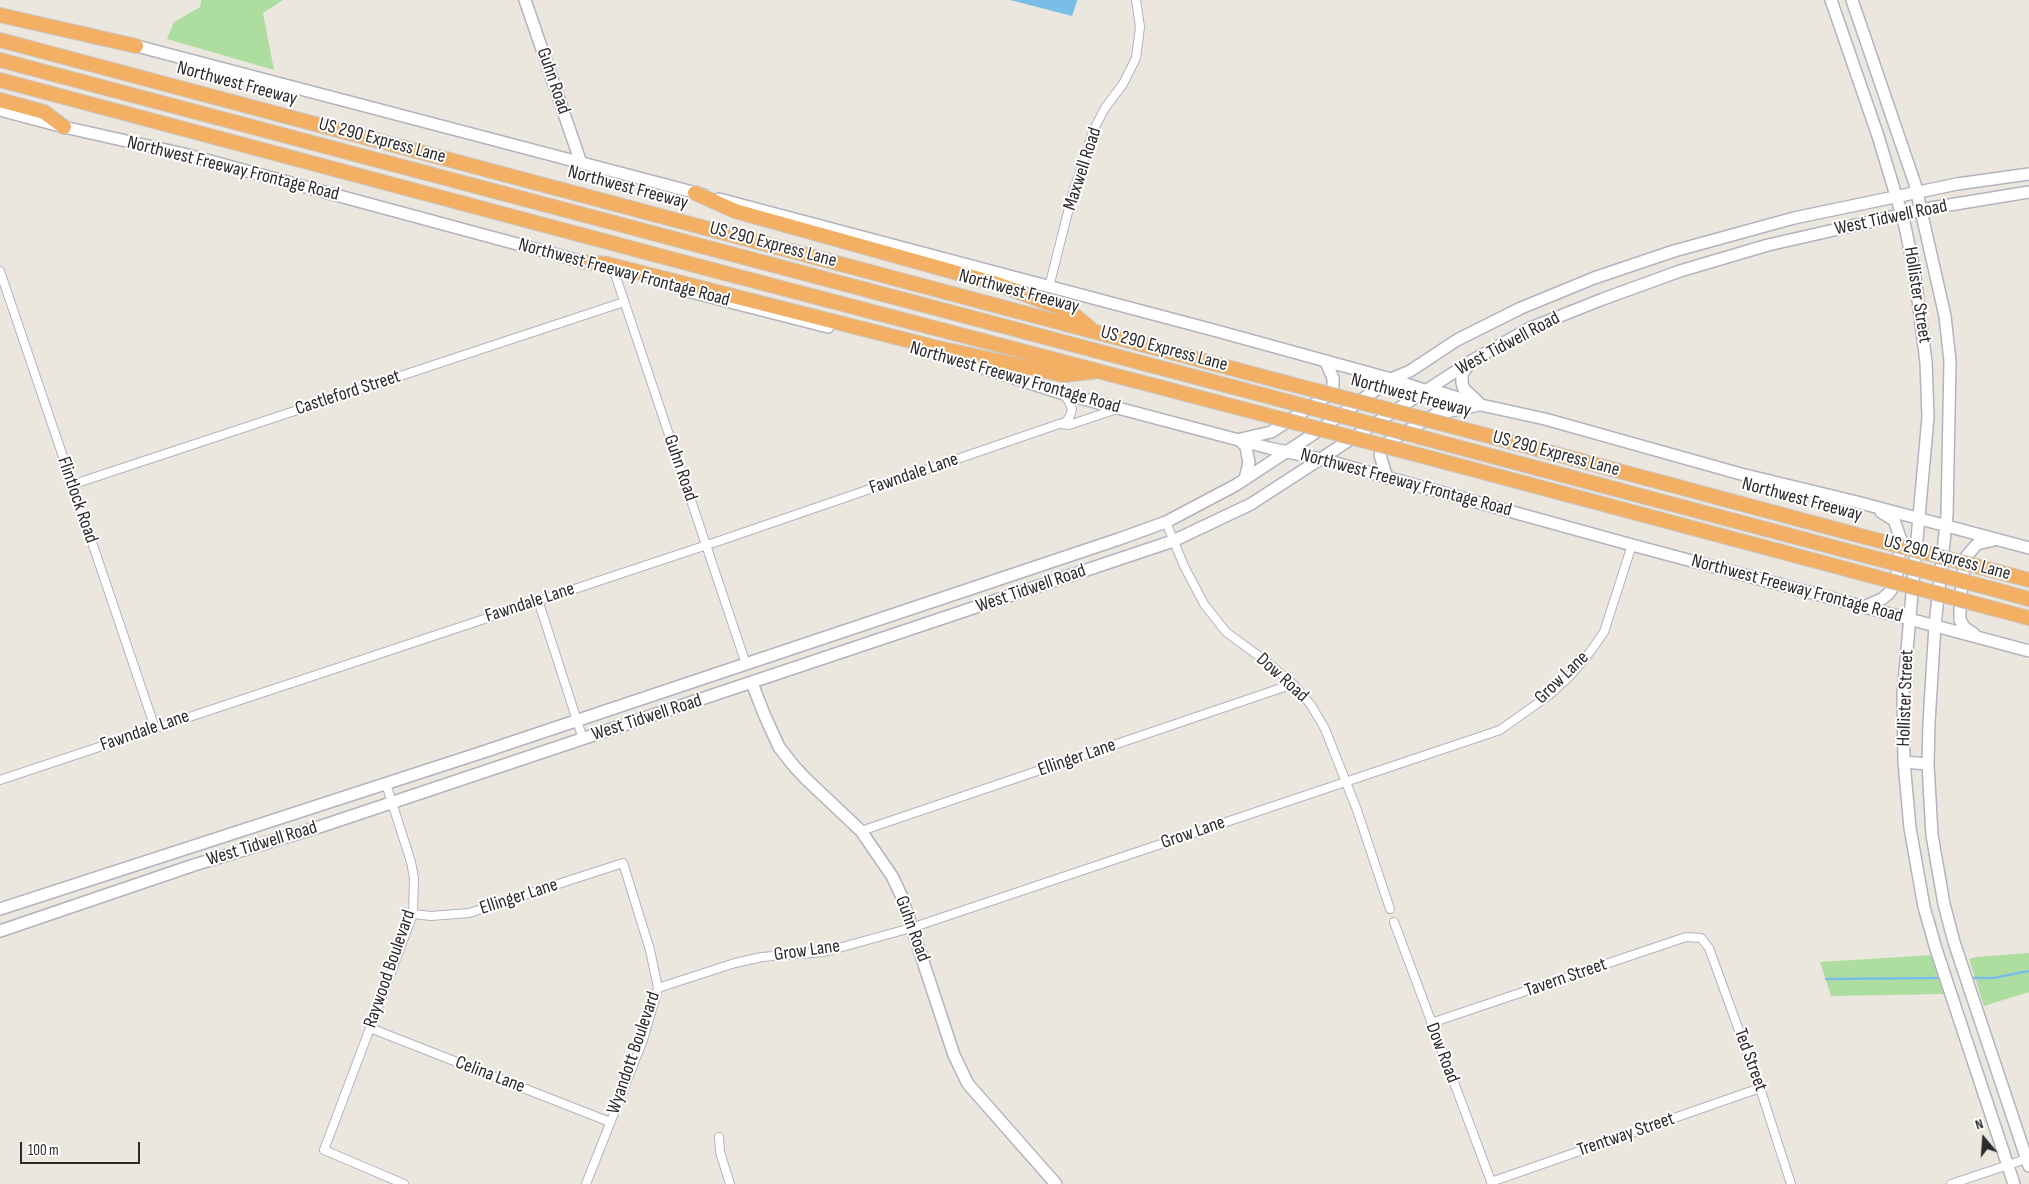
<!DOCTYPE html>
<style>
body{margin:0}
#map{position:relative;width:2029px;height:1184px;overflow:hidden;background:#ece7de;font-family:"Sofia Sans Condensed",sans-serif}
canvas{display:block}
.north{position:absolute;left:1959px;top:1114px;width:50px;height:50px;-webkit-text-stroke:4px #fff;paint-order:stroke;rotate:342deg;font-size:14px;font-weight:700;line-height:20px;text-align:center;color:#2b2b2b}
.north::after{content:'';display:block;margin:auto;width:18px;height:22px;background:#2b2b2b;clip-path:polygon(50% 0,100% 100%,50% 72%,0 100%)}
.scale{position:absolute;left:20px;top:1142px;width:120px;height:22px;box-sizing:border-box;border:2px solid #2b2b2b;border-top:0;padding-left:6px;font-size:15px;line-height:18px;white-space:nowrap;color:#2b2b2b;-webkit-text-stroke:4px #fff;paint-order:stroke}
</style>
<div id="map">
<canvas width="2029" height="1184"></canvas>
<div class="north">N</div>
<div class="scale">100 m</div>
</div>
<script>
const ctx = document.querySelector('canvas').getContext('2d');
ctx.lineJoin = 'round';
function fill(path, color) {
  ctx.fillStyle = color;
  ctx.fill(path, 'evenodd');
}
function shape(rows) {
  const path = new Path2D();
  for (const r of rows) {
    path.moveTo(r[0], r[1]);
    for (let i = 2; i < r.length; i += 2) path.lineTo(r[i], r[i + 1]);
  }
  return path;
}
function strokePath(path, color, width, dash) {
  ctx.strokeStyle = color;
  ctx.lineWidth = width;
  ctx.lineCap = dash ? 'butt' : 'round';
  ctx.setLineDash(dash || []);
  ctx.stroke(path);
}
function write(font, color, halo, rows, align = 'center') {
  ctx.font = font + ' "Sofia Sans Condensed",sans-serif';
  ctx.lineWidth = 4;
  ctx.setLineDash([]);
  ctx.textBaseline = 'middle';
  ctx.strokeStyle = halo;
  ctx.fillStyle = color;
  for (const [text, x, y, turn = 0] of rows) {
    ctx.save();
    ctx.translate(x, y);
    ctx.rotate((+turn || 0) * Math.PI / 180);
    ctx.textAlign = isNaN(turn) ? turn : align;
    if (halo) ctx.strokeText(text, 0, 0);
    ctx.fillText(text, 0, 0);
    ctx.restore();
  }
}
fill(shape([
 [201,0,283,0,263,13,274,70,167,39,174,22,200,7],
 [2029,953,2029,992,1984,1006,1969,959,1976,957],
 [1933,955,1946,994,1831,996,1820,962]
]), '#aede9f');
fill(shape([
 [1010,0,1077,0,1077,1,1072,16]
]), '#79bee6');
strokePath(shape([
 [1974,978,1993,978,2029,971],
 [1826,979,1938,978]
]), '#79bee6', 2.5);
const street = shape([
 [0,271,155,728],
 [614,271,746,664],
 [1049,287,1072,196,1094,129,1105,108,1123,84,1136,58,1140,27,1136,0],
 [1061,424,1069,425,1117,409],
 [71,485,624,302],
 [1166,522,1184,566,1204,604,1226,632,1267,662,1293,684,1311,705,1325,729,1357,810,1390,909],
 [538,600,583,739],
 [0,780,722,540,1059,424,1066,422,1070,416,1072,409,1068,400,1062,393],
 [386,784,411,862,414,878,413,914,324,1150,404,1184],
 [861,831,1293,684],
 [413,914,431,916,469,913,623,863,650,950,658,988,643,1040,586,1184],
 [1394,922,1492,1184],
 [658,988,735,963,762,957,824,952,911,928,1500,730,1548,696,1570,676,1590,652,1604,632,1632,545],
 [1431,1023,1686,937,1701,938,1709,948,1760,1088,1791,1184],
 [370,1028,610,1122],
 [719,1137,720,1152,730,1184],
 [1491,1182,1760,1088],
 [1951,1184,2026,1159]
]);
const secondary = shape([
 [525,0,581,163],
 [1831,0,1878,136,1904,222,1914,269,1926,362,1928,417,1903,694,1904,762,1910,828,1924,907,1936,949,2014,1184],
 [1852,0,1915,184,1945,316,1950,361,1947,515,1935,625,1929,723,1928,764,1932,835,1944,904,1954,942,2029,1166],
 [129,44,704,195],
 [0,110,64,127,184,154,591,264],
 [719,199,1217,331,1391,379,1427,391,1442,393,1481,405,1545,419,1741,474,1857,502,2029,548],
 [691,292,828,327],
 [943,355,1061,393,1269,448,1321,459,1632,545,2029,651],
 [1469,364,1462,374,1462,383,1464,389,1478,402],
 [1241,439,1271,432,1327,396,1333,386,1333,378,1326,362],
 [1239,440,1246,446,1247,453,1249,462,1245,479],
 [1387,478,1380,455,1385,444,1436,414,1479,405],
 [1866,606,1882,599,1889,593,1896,583,1901,540,1894,520,1881,512],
 [1974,634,1964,627,1960,620,1960,602,1965,558,1977,544,1994,540],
 [752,683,764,714,779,747,793,765,805,778,861,831,892,876,901,895,954,1055,968,1084,1056,1184],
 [1904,762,1928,764],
 [0,909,480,753,1119,539,1166,522,1236,485,1315,433,1391,379,1410,371,1457,340,1521,308,1594,278,1674,251,1794,218,1957,184,2029,174],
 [0,931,194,865,319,827,1173,541,1251,504,1473,360,1530,328,1603,299,1680,271,1768,245,1931,208,2029,192]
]);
const highway = shape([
 [0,15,136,46],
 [0,40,1283,382],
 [0,60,1263,395],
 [0,80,709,269,1243,409],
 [0,100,44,112,64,127],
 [695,193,735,211,997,284,1069,311,1090,328],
 [584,262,607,264,934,347,1063,375,1092,372],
 [1470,431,1865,537],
 [1450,445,1863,555],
 [1430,458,1861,573],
 [1995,571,2029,580],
 [1993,589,2029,599],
 [1991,608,2029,618]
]);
strokePath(street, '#b2b3be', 10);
strokePath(secondary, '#b2b3be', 14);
strokePath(highway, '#c8c8c8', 16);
strokePath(street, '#fff', 8);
strokePath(secondary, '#fff', 11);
strokePath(highway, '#f3af63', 14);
const highwayBridge = shape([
 [1283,382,1470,431],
 [1263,395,1450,445],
 [1243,409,1430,458],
 [1865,537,1995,571],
 [1863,555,1993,589],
 [1861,573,1991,608]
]);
strokePath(highwayBridge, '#c8c8c8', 16, []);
strokePath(highwayBridge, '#f3af63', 14);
write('19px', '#2b2b2b', '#fff', [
 ["Guhn Road",553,81,71],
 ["Northwest Freeway",237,84,15],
 ["US 290 Express Lane",382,141,15],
 ["Northwest Freeway Frontage Road",233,169,14],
 ["Maxwell Road",1083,169,-72],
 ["Northwest Freeway",628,188,15],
 ["West Tidwell Road",1891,218,-12],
 ["US 290 Express Lane",773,245,15],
 ["Northwest Freeway Frontage Road",624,273,15],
 ["Northwest Freeway",1019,292,15],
 ["Hollister Street",1917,295,81],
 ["West Tidwell Road",1508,344,-28],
 ["US 290 Express Lane",1164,349,15],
 ["Northwest Freeway Frontage Road",1015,378,16],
 ["Castleford Street",348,393,-18],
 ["Northwest Freeway",1411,396,15],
 ["US 290 Express Lane",1556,454,15],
 ["Guhn Road",680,468,71],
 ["Fawndale Lane",914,474,-19],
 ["Northwest Freeway Frontage Road",1406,483,15],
 ["Flintlock Road",77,500,71],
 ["Northwest Freeway",1802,500,15],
 ["US 290 Express Lane",1947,558,15],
 ["West Tidwell Road",1031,589,-19],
 ["Northwest Freeway Frontage Road",1797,589,15],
 ["Fawndale Lane",530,603,-18],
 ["Dow Road",1282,678,42],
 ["Grow Lane",1562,678,-44],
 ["Hollister Street",1906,698,-88],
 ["West Tidwell Road",647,718,-18],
 ["Fawndale Lane",145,731,-19],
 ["Ellinger Lane",1077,758,-19],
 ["Grow Lane",1193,833,-19],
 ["West Tidwell Road",262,844,-17],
 ["Ellinger Lane",519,897,-18],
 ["Guhn Road",912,929,70],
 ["Grow Lane",807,951,-8],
 ["Raywood Boulevard",390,969,-71],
 ["Tavern Street",1566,978,-19],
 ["Wyandott Boulevard",634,1053,-71],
 ["Dow Road",1442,1053,69],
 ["Ted Street",1750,1060,70],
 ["Celina Lane",490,1075,21],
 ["Trentway Street",1626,1135,-19]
]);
</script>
